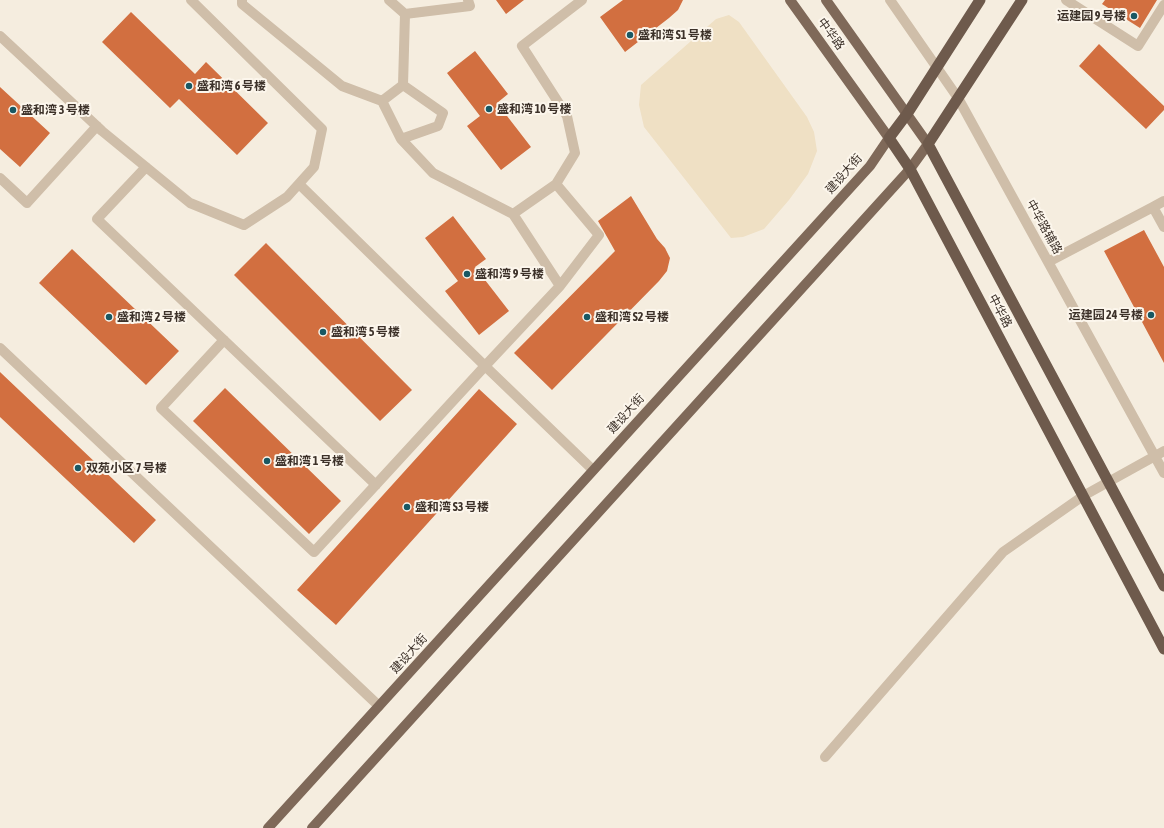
<!DOCTYPE html>
<meta charset="utf-8">
<style>
body{margin:0}
canvas{display:block;background:#f5eddf}
</style>
<canvas width="1164" height="828"></canvas>
<script>
const ctx = document.querySelector('canvas').getContext('2d');
ctx.lineJoin = 'round';
function fill(path, color) {
  ctx.fillStyle = color;
  ctx.fill(path, 'evenodd');
}
function shape(rows) {
  const path = new Path2D();
  for (const r of rows) {
    path.moveTo(r[0], r[1]);
    for (let i = 2; i < r.length; i += 2) path.lineTo(r[i], r[i + 1]);
  }
  return path;
}
function strokePath(path, color, width, dash) {
  ctx.strokeStyle = color;
  ctx.lineWidth = width;
  ctx.lineCap = dash ? 'butt' : 'round';
  ctx.setLineDash(dash || []);
  ctx.stroke(path);
}
function write(font, color, halo, rows, align = 'center') {
  ctx.font = font + ' "Asap Condensed","Noto Sans SC",sans-serif';
  ctx.lineWidth = 4;
  ctx.setLineDash([]);
  ctx.textBaseline = 'middle';
  ctx.strokeStyle = halo;
  ctx.fillStyle = color;
  for (const [text, x, y, turn = 0] of rows) {
    ctx.save();
    ctx.translate(x, y);
    ctx.rotate((+turn || 0) * Math.PI / 180);
    ctx.textAlign = isNaN(turn) ? turn : align;
    if (halo) ctx.strokeText(text, 0, 0);
    ctx.fillText(text, 0, 0);
    ctx.restore();
  }
}
fill(shape([
 [729,15,739,22,807,117,814,132,817,151,808,174,789,200,764,229,743,237,731,238,644,127,639,105,641,85,716,19]
]), '#efe0c4');
fill(shape([
 [496,0,524,0,506,14],
 [623,0,683,0,678,10,669,18,625,52,600,17],
 [1105,0,1157,0,1140,28,1102,4],
 [131,12,195,74,206,62,268,123,237,155,179,99,170,108,102,42],
 [1099,44,1164,106,1164,110,1146,129,1079,66],
 [475,51,508,94,497,103,531,147,501,170,467,126,480,116,447,73],
 [0,87,50,133,20,167,0,149],
 [631,196,657,239,665,248,670,258,667,271,659,281,552,390,514,353,615,251,598,221],
 [453,216,486,259,475,267,509,311,479,335,445,291,458,281,425,238],
 [1144,230,1164,267,1164,363,1104,251],
 [266,243,412,390,380,421,234,275],
 [72,249,179,351,146,385,39,283],
 [0,372,156,520,134,543,0,417],
 [225,388,341,501,309,534,193,421],
 [479,389,517,424,336,625,297,590]
]), '#d26f40');
strokePath(shape([
 [242,0,242,4,342,86,382,101],
 [389,0,405,14,470,6,468,0],
 [890,0,958,98,1164,473],
 [1066,0,1138,46,1164,5],
 [0,36,102,131,190,203,244,225,287,197,314,167,322,129,191,0],
 [403,85,382,101,401,139,438,126,443,113,403,85,405,14],
 [401,139,433,173,513,214],
 [146,167,97,219,376,485],
 [0,178,27,203,97,126],
 [556,184,599,235,560,286,485,366,593,470],
 [1153,207,1164,201],
 [1048,262,1153,207,1164,227],
 [560,286,513,214,556,184,575,153,567,116,522,46,582,0],
 [224,340,161,408,314,552,485,366,299,184],
 [0,348,379,706],
 [825,757,1003,552,1083,496,1164,451]
]), '#cfbea9', 10);
strokePath(shape([
 [268,828,870,166,889,138,790,0],
 [312,828,910,169,928,144,826,0]
]), '#7f6959', 10);
strokePath(shape([
 [980,0,907,114,889,138,910,169,1164,649],
 [1022,0,928,144,1164,586]
]), '#6e5a4c', 11);
for (const [x, y, r, color] of [
 [1134,16,4,"#195863"],
 [630,35,4,"#195863"],
 [189,86,4,"#195863"],
 [489,109,4,"#195863"],
 [13,110,4,"#195863"],
 [467,274,4,"#195863"],
 [1151,315,4,"#195863"],
 [109,317,4,"#195863"],
 [587,317,4,"#195863"],
 [323,332,4,"#195863"],
 [267,461,4,"#195863"],
 [78,468,4,"#195863"],
 [407,507,4,"#195863"]
]) {
  const dot = new Path2D();
  dot.arc(x, y, r, 0, 2 * Math.PI);
  ctx.fillStyle = color;
  ctx.fill(dot);
  strokePath(dot, '#fcf6ec', 1.5);
}
write('bold 12px', '#3c3129', '#fcf6ec', [
 ["运建园 9 号楼",1126,16,"right"],
 ["盛和湾 S1 号楼",638,35],
 ["盛和湾 6 号楼",197,86],
 ["盛和湾 10 号楼",497,109],
 ["盛和湾 3 号楼",21,110],
 ["盛和湾 9 号楼",475,274],
 ["运建园 24 号楼",1143,315,"right"],
 ["盛和湾 2 号楼",117,317],
 ["盛和湾 S2 号楼",595,317],
 ["盛和湾 5 号楼",331,332],
 ["盛和湾 1 号楼",275,461],
 ["双苑小区 7 号楼",86,468],
 ["盛和湾 S3 号楼",415,507]
], 'left');
write('12px', '#3c3129', '#fcf6ec', [
 ["中华路",831,34,54],
 ["建设大街",844,174,-49],
 ["中华路辅路",1044,227,61],
 ["中华路",1000,311,62],
 ["建设大街",626,414,-48],
 ["建设大街",409,654,-48]
]);
</script>
